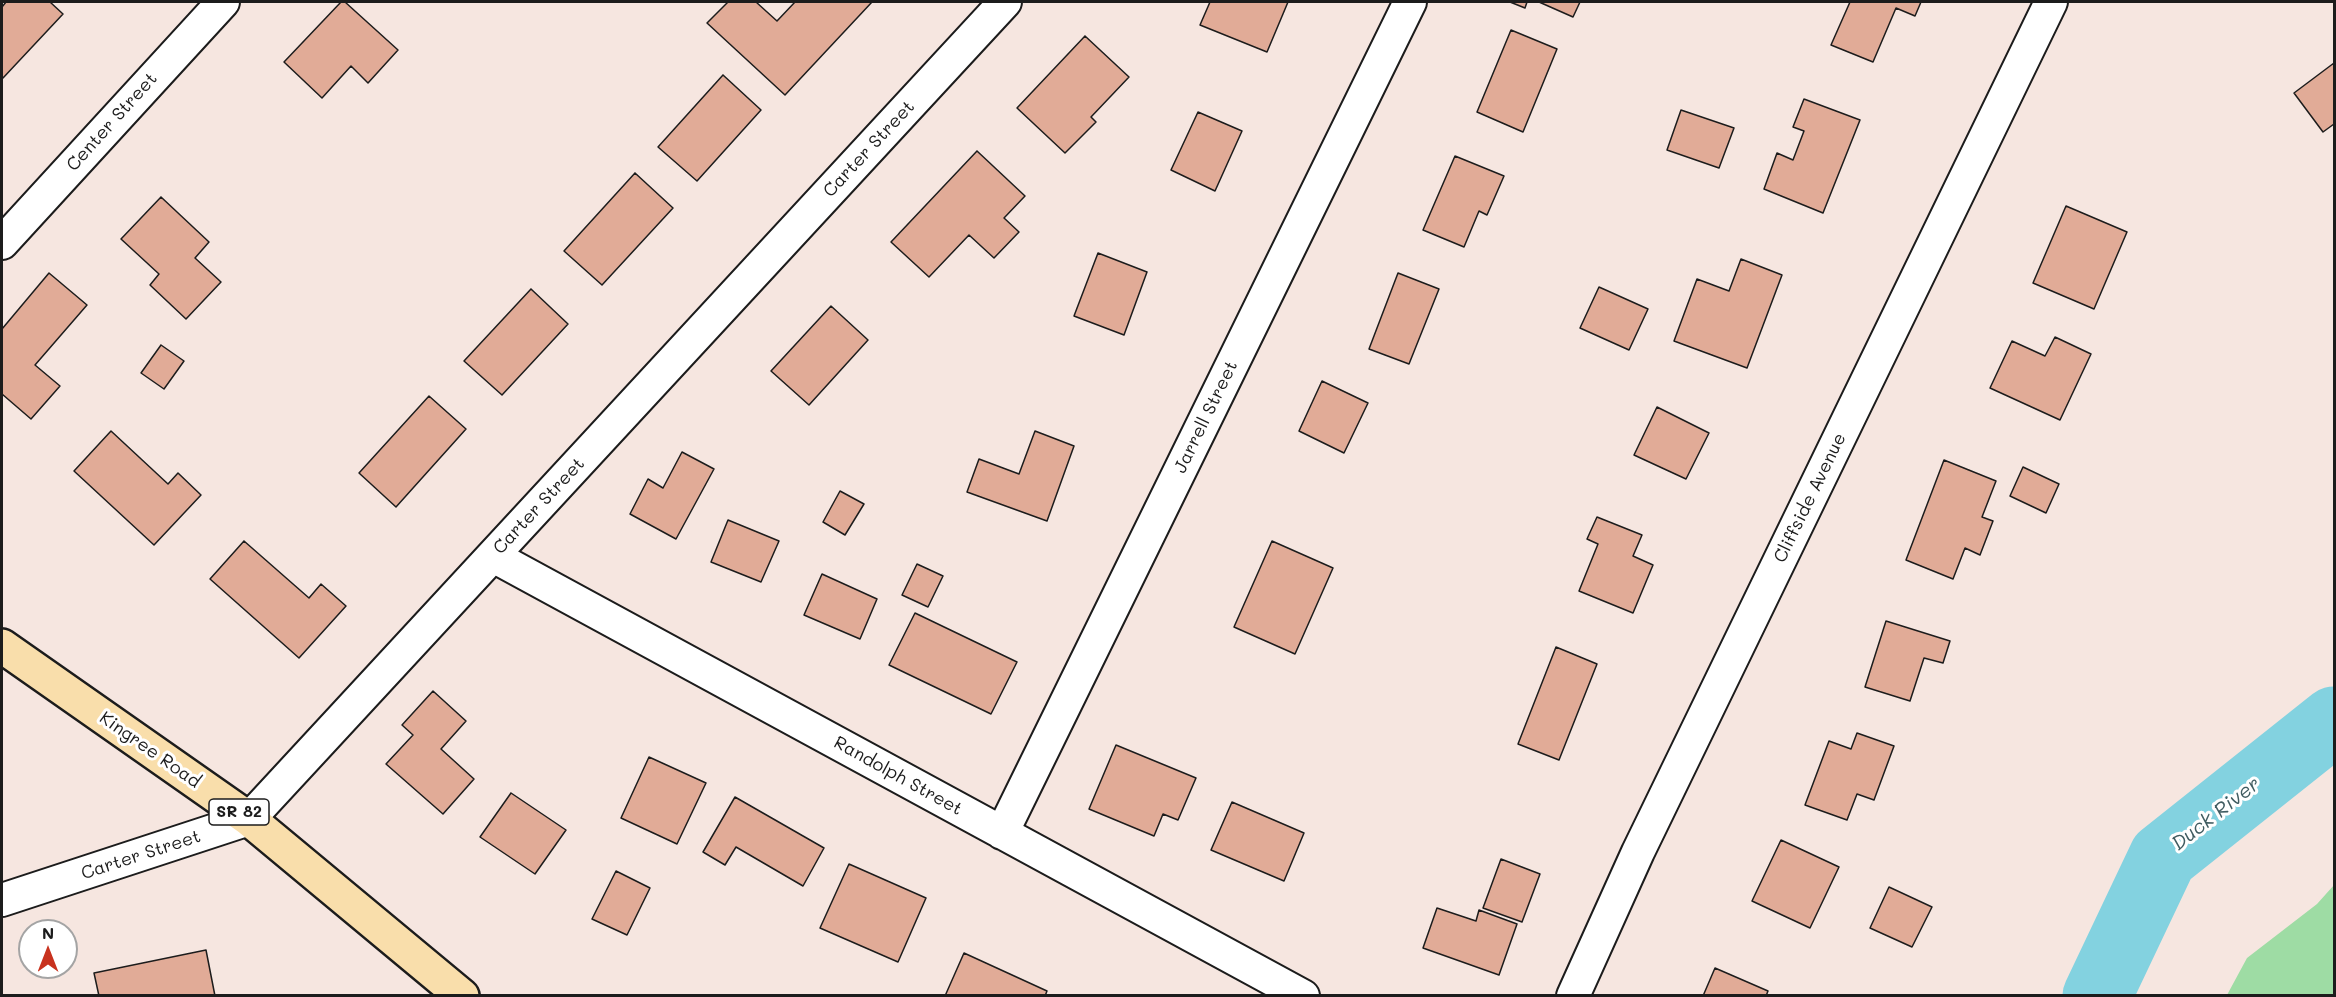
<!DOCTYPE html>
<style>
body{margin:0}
#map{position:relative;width:2336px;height:997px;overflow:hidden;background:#f6e6e0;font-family:Mali,sans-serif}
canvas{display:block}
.frame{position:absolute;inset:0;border:3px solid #1c1c1c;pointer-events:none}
.north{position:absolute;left:18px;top:919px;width:60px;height:60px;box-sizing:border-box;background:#fff;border:2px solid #a4a4a4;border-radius:50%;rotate:0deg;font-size:16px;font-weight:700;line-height:24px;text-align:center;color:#1c1c1c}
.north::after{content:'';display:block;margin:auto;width:21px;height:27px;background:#c8321e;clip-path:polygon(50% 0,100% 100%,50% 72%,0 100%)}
</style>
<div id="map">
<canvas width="2336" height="997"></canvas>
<div class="frame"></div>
<div class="north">N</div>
</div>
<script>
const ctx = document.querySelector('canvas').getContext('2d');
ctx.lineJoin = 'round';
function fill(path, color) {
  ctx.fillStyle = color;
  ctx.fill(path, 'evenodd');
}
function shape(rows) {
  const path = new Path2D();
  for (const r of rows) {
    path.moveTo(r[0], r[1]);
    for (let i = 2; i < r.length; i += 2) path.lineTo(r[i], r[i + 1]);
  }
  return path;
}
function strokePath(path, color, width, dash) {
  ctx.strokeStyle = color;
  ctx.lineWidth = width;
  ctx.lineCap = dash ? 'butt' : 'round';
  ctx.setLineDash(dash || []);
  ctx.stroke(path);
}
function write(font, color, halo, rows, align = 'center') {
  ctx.font = font + ' Mali,sans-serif';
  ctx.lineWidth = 6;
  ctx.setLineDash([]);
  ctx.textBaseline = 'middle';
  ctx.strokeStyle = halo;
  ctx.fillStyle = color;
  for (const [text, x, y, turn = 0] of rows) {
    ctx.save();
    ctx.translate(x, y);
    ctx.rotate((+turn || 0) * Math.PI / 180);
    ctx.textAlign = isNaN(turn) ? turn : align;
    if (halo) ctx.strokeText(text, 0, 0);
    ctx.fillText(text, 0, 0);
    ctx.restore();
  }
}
fill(shape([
 [2334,885,2334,995,2227,995,2247,958,2317,904]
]), '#9edca4');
strokePath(shape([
 [2097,996,2163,857,2334,721]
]), '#83d2e0', 69);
const building = shape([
 [6,2,50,2,63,14,3,78,2,76,2,7,6,2],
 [341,2,345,2,398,50,368,83,351,66,322,98,284,62,341,2],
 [728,2,756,2,777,21,795,2,872,2,785,95,707,23,728,2],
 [1210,2,1288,2,1267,52,1200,25,1210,2],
 [1510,2,1527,2,1525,8,1510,2],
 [1539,2,1580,2,1573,17,1539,2],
 [1850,2,1921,2,1915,16,1896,8,1873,62,1831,45,1850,2],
 [1511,30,1557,49,1523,132,1477,112,1511,30],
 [1085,36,1129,77,1091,117,1096,122,1065,153,1017,108,1085,36],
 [2334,63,2334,124,2323,132,2294,93,2334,63],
 [723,75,761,110,697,181,658,147,723,75],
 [1804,99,1860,120,1823,213,1764,189,1777,153,1793,160,1804,131,1793,127,1804,99],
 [1681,110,1734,128,1719,168,1667,150,1681,110],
 [1198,112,1242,131,1215,191,1171,170,1198,112],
 [977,151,1025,196,1004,218,1019,232,994,258,969,235,929,277,891,242,977,151],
 [1455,156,1504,176,1487,215,1479,211,1464,247,1423,230,1455,156],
 [635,173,673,208,602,285,564,251,635,173],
 [161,197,209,242,195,258,221,282,186,319,150,285,159,274,121,239,161,197],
 [2066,206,2127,232,2094,309,2033,283,2066,206],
 [1098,253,1147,272,1124,335,1074,316,1098,253],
 [1741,259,1782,275,1747,368,1674,341,1697,279,1729,291,1741,259],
 [49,273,87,305,35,365,60,386,31,419,2,394,2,329,49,273],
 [1398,273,1439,289,1409,364,1369,349,1398,273],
 [1599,287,1648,309,1629,350,1580,328,1599,287],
 [531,289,568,324,502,395,464,361,531,289],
 [831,306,868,340,809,405,771,371,831,306],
 [2055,337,2091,354,2060,420,1990,388,2012,341,2045,356,2055,337],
 [161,345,184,361,164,389,141,373,161,345],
 [1322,381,1368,403,1344,453,1299,431,1322,381],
 [429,396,466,429,396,507,359,473,429,396],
 [1657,407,1709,433,1686,479,1634,455,1657,407],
 [111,431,168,484,178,473,201,495,154,545,74,471,111,431],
 [1035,431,1074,446,1047,521,967,492,979,459,1019,474,1035,431],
 [682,452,714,469,676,539,630,514,648,479,663,488,682,452],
 [1944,460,1996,481,1982,517,1993,521,1980,555,1965,548,1953,579,1906,560,1944,460],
 [2023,467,2059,484,2046,513,2010,496,2023,467],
 [840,491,864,504,845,535,823,522,840,491],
 [1597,517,1642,535,1633,556,1653,565,1633,613,1579,591,1598,544,1587,539,1597,517],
 [728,520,779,541,761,582,711,562,728,520],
 [244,541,309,598,321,584,346,606,299,658,210,579,244,541],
 [1272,541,1333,568,1295,654,1234,627,1272,541],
 [917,564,943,576,928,607,902,595,917,564],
 [822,574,877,599,860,639,804,615,822,574],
 [915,613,1017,662,991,714,889,665,915,613],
 [1886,621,1950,641,1943,663,1924,658,1910,701,1865,687,1886,621],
 [1556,647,1597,664,1559,760,1518,744,1556,647],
 [433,691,466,721,441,749,474,779,443,814,386,764,413,735,402,725,433,691],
 [1857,733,1894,746,1874,800,1857,794,1847,820,1805,805,1829,741,1851,749,1857,733],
 [1116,745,1196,778,1178,820,1163,814,1154,836,1089,809,1116,745],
 [649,757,706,783,677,844,621,818,649,757],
 [511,793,566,830,535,874,480,837,511,793],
 [735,797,824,848,803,886,736,847,725,865,703,852,735,797],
 [1232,802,1304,833,1284,881,1211,850,1232,802],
 [1781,840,1839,867,1810,928,1752,901,1781,840],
 [1501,859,1540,874,1522,922,1483,908,1501,859],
 [849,864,926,898,898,962,820,928,849,864],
 [616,871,650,888,627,935,592,919,616,871],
 [1889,887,1932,907,1912,947,1870,928,1889,887],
 [1437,908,1476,921,1479,910,1517,924,1499,975,1423,948,1437,908],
 [206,950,215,996,99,996,94,973,206,950],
 [964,953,1047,991,1045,996,945,996,964,953],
 [1715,968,1768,991,1766,996,1703,996,1715,968]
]);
fill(building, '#e1ab97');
strokePath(building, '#1c1c1c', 1.5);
const minor = shape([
 [2,243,223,2],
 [493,556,1303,996],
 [1002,833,1410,2],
 [2,900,249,819,1005,2],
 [1573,996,1638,852,2051,2]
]);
const primary = shape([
 [2,646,249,819,462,996]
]);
strokePath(minor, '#1c1c1c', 36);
strokePath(primary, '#1c1c1c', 38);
strokePath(minor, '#fff', 32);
strokePath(primary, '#f9deab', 33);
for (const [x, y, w] of [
 [239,812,60]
]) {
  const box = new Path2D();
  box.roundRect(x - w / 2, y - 13, w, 26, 4.5);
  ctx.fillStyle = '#fff';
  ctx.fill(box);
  strokePath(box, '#1c1c1c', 1.5);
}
write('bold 16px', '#1c1c1c', null, [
 ["SR 82",239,812]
]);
write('18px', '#1c1c1c', '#fff', [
 ["Center Street",112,122,-48],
 ["Carter Street",869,149,-47],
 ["Jarrell Street",1206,417,-64],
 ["Cliffside Avenue",1810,498,-64],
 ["Carter Street",539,506,-47],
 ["Kingree Road",150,750,35],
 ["Randolph Street",898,776,29],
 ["Carter Street",141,855,-18]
]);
write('italic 20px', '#405c61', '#fff', [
 ["Duck River",2216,814,-38]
]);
</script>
